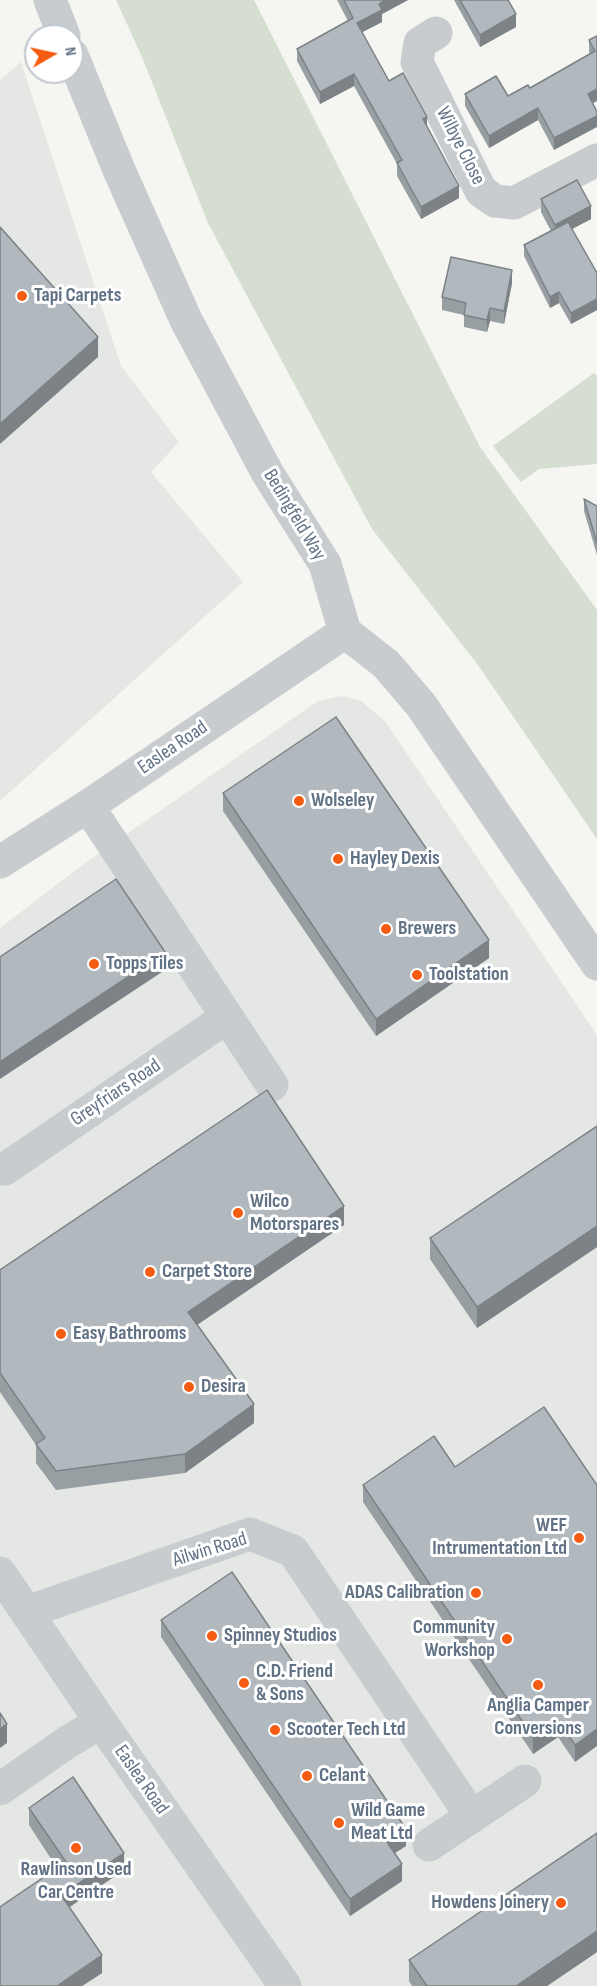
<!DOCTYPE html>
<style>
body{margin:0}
#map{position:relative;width:597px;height:1986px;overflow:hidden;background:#f5f5f1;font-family:"Sofia Sans Condensed",sans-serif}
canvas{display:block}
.north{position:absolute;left:24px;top:24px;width:60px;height:60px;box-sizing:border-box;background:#fff;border:2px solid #c0c7ce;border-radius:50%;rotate:81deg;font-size:16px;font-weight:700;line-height:24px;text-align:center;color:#617285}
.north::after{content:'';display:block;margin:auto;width:21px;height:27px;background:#f55b11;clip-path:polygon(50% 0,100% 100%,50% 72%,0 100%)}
</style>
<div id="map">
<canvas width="597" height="1986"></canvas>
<div class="north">N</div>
</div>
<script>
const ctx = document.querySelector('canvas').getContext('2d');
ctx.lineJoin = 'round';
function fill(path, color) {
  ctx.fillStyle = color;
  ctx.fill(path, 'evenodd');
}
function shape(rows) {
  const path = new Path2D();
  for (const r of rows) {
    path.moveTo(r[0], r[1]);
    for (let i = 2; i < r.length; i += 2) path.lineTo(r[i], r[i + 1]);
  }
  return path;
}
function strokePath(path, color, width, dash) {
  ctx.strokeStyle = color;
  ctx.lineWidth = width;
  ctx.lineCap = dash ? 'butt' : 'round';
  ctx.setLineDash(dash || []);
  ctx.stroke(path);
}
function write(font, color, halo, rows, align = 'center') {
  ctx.font = font + ' "Sofia Sans Condensed",sans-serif';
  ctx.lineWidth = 6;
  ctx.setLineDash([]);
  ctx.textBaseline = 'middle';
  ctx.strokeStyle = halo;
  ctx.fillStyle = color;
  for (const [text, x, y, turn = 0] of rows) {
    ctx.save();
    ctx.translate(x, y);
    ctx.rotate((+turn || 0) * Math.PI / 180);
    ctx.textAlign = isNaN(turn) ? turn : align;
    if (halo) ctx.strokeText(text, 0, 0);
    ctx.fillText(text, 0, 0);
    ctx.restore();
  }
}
fill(shape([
 [21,62,121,366,179,442,151,472,243,582,0,801,0,80],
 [341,696,360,700,385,721,597,1035,597,1986,0,1986,0,928,85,863,318,701]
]), '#e5e7e4');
fill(shape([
 [116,0,254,0,480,447,597,610,597,839,478,665,372,529,208,223,142,57],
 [594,373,597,376,597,464,539,469,521,482,493,446]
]), '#d5ded1');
strokePath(shape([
 [50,0,64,36],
 [436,33,420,43,417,62,481,191,495,201,514,203,597,160],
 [72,55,119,170,186,320,268,474,325,564,345,632,386,664,421,705,597,964],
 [88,806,272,1085],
 [0,862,88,806,345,632],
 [5,1169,227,1017],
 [0,1573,101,1722,285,1986],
 [27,1612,250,1534,293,1551,472,1817],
 [0,1789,66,1743,101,1722],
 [429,1845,525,1781]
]), '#c9cccf', 33);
fill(shape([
 [337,0,408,0,382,14,382,22,362,32,389,81,427,127,459,198,421,219,397,176,397,164,354,86,320,104,297,61,297,49,348,21],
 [454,0,508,0,516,27,480,47],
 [597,36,592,103,554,150,538,120,489,148,465,106,465,94,508,96,530,88,590,54,589,52,589,40],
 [541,199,591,219,572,229,597,273,597,310,571,324,559,303,550,308,524,256,524,245,551,231,541,212],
 [512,283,504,324,490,321,487,332,464,327,464,315,442,310,442,297],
 [584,499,597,506,597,555,584,511],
 [223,793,489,958,376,1036,223,811],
 [597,1126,597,1247,477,1328,430,1259,430,1238],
 [344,1225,197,1325,254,1423,185,1473,56,1490,36,1463,36,1445,0,1392,0,1270],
 [455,1467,597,1485,575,1762,558,1737,533,1754,363,1502,363,1485],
 [161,1620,406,1846,394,1853,402,1881,350,1916,161,1637],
 [29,1808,124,1870,69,1907,102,1973,82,1986,57,1868,29,1825],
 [597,1833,597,1952,547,1986,412,1986,409,1981,409,1960]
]), '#989fa3');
fill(shape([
 [385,0,408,0,382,14,382,22,357,35,357,23,379,4],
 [516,14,516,27,480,47,480,35],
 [354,74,354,86,320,104,320,92],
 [597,89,597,101,588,106,588,94],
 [538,108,538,120,489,148,489,136],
 [597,116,597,127,554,150,554,138],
 [427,117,427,129,423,119],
 [459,186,459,198,421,219,421,207],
 [591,206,591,219,555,238,555,225],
 [512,270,512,283,504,324,504,311],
 [559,292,559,303,550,308,550,297],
 [597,299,597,310,571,324,571,313],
 [490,308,490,321,487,332,487,320],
 [98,337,98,357,0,444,0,424],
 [489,940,489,958,376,1036,376,1019],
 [165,952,165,970,0,1079,0,1062],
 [344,1206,344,1225,188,1331,188,1312],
 [597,1226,597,1247,477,1328,477,1307],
 [254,1404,254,1423,185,1473,185,1454],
 [558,1720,558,1737,533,1754,533,1737],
 [7,1724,7,1743,0,1748,0,1729],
 [597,1729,597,1746,575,1762,575,1745],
 [406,1829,406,1846,387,1858,387,1842],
 [124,1853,124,1870,61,1913,61,1895],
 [402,1864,402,1881,350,1916,350,1899],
 [597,1931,597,1952,547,1986,516,1986],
 [102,1955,102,1973,82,1986,57,1986]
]), '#7c8285');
const building = shape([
 [344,0,385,0,379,4,382,10,357,23,389,81,403,73,427,117,423,119,459,186,421,207,397,163,402,160,354,74,320,92,297,49,353,18,344,0],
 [460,0,508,0,516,14,480,35,460,0],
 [597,36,597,89,588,94,597,112,597,116,554,138,538,108,489,136,465,94,496,76,508,96,528,85,530,88,595,51,589,40,597,36],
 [577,180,591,206,555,225,541,199,577,180],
 [568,222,597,273,597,299,571,313,559,292,550,297,524,245,568,222],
 [0,227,98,337,0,424,0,227],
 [451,257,512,270,504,311,490,308,487,320,464,315,466,303,442,297,451,257],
 [584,499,597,506,597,543,584,499],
 [336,717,489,940,376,1019,223,793,336,717],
 [116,879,165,952,0,1062,0,957,116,879],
 [267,1090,344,1206,188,1312,254,1404,185,1454,56,1471,36,1444,45,1438,0,1373,0,1270,267,1090],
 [597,1126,597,1226,477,1307,430,1238,597,1126],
 [544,1407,597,1485,597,1729,575,1745,558,1720,533,1737,363,1485,434,1436,455,1467,544,1407],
 [232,1572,406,1829,387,1842,402,1864,350,1899,161,1620,232,1572],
 [0,1713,7,1724,0,1729,0,1713],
 [73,1777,124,1853,61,1895,102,1955,57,1986,0,1986,0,1907,66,1862,29,1808,73,1777],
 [597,1833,597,1931,516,1986,427,1986,409,1960,597,1833]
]);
fill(building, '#b1b9be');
strokePath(building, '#7c8285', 1.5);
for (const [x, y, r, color] of [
 [22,296,6,"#f55b11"],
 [299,801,6,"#f55b11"],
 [338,859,6,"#f55b11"],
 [386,929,6,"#f55b11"],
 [94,964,6,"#f55b11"],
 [417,975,6,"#f55b11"],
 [238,1213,6,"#f55b11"],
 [150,1272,6,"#f55b11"],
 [61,1334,6,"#f55b11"],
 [189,1387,6,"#f55b11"],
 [579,1538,6,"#f55b11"],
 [476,1593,6,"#f55b11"],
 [212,1636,6,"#f55b11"],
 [507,1639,6,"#f55b11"],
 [244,1683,6,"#f55b11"],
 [538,1685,6,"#f55b11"],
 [275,1730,6,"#f55b11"],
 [307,1776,6,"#f55b11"],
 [339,1823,6,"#f55b11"],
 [76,1848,6,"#f55b11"],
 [561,1903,6,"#f55b11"]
]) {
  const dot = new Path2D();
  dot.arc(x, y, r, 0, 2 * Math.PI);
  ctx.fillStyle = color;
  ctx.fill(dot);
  strokePath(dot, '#fff', 2);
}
write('20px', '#617285', '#fff', [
 ["Wilbye Close",460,146,63],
 ["Bedingfeld Way",294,515,59],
 ["Easlea Road",173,748,-34],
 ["Greyfriars Road",116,1093,-34],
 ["Ailwin Road",210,1550,-17],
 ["Easlea Road",141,1780,55]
]);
write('bold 20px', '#617285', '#fff', [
 ["Tapi Carpets",34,296],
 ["Wolseley",311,801],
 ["Hayley Dexis",350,859],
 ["Brewers",398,929],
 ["Topps Tiles",106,964],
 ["Toolstation",429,975],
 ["Wilco",250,1202],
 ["Motorspares",250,1225],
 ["Carpet Store",162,1272],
 ["Easy Bathrooms",73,1334],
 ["Desira",201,1387],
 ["WEF",567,1526,"right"],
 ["Intrumentation Ltd",567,1549,"right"],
 ["ADAS Calibration",464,1593,"right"],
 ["Community",495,1628,"right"],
 ["Workshop",495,1651,"right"],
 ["Spinney Studios",224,1636],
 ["C.D. Friend",256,1672],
 ["& Sons",256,1695],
 ["Anglia Camper",538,1706,"center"],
 ["Conversions",538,1729,"center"],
 ["Scooter Tech Ltd",287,1730],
 ["Celant",319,1776],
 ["Wild Game",351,1811],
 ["Meat Ltd",351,1834],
 ["Rawlinson Used",76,1870,"center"],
 ["Car Centre",76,1893,"center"],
 ["Howdens Joinery",549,1903,"right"]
], 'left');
</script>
